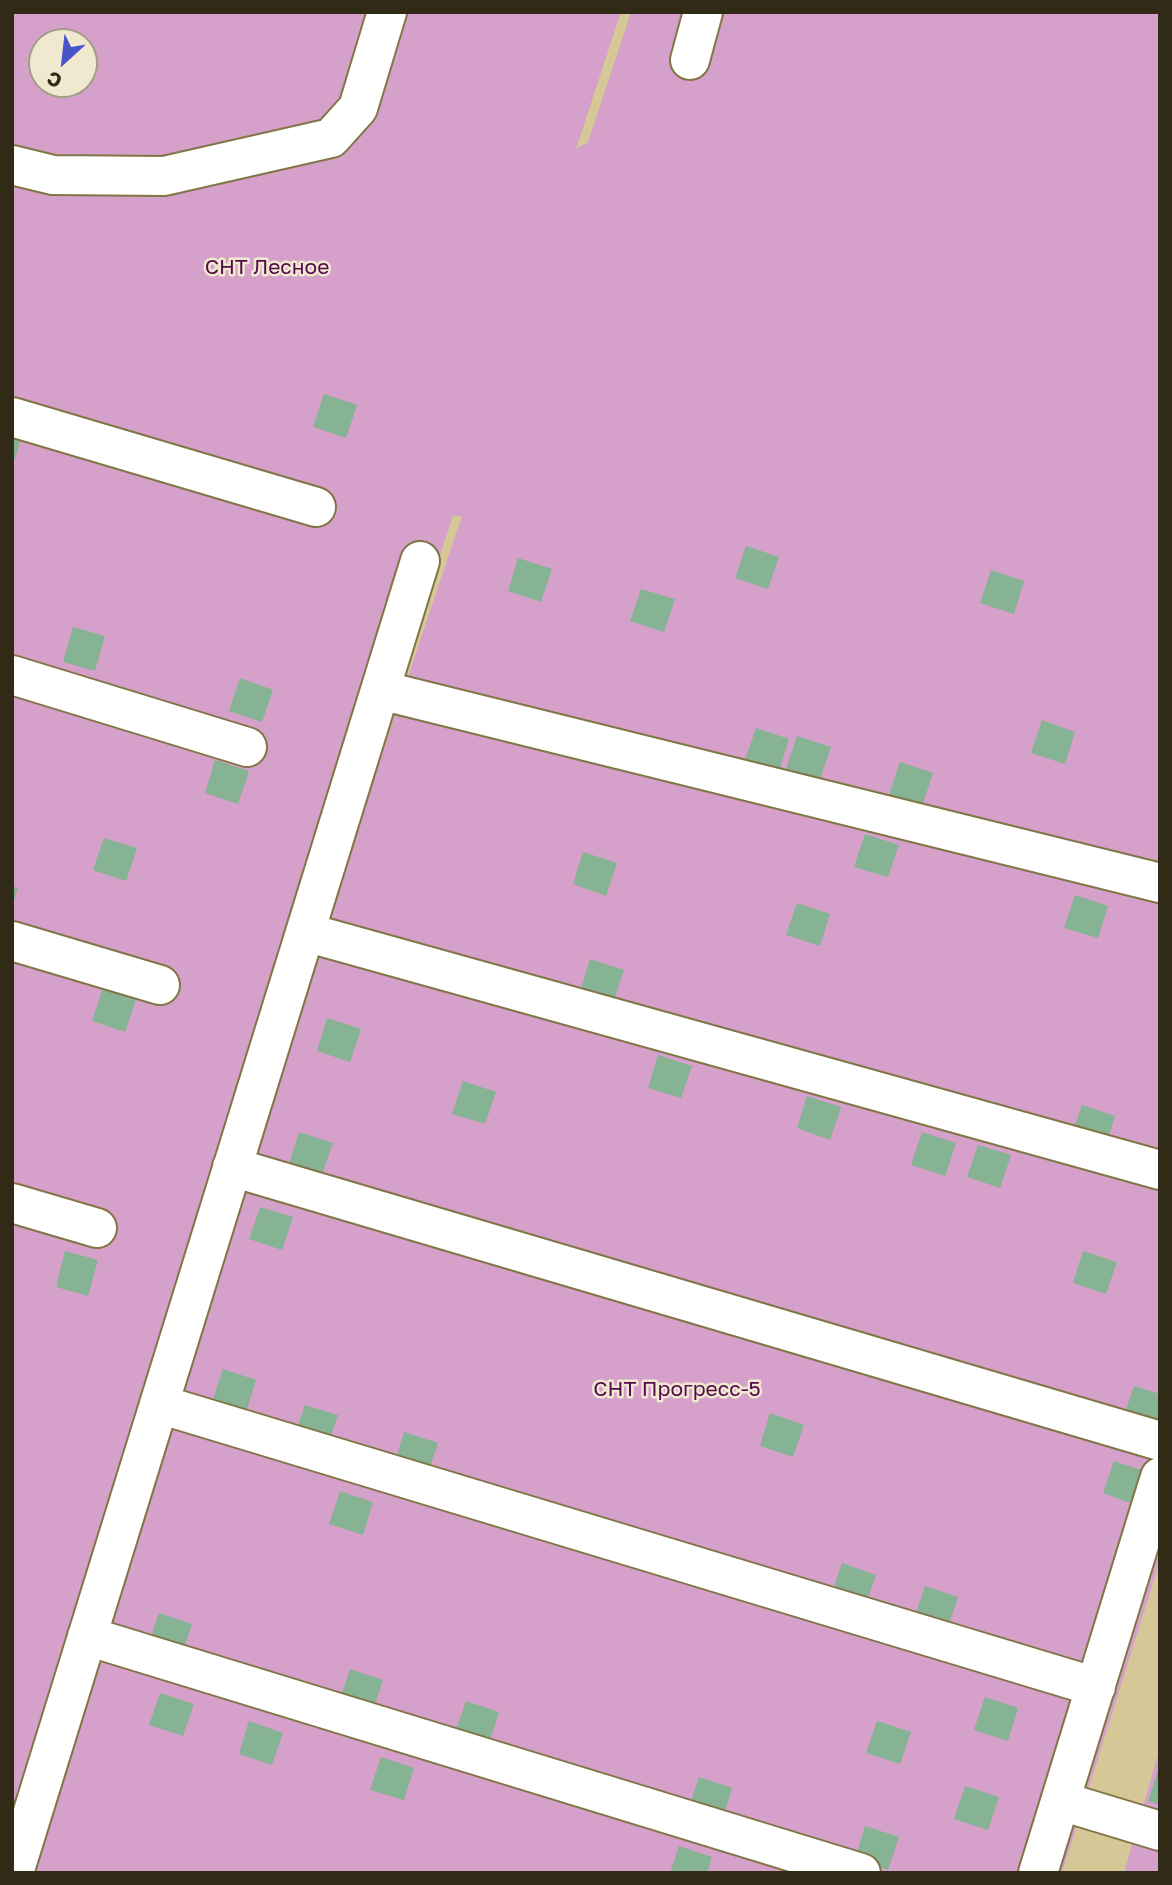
<!DOCTYPE html>
<meta charset="utf-8">
<style>
body{margin:0}
#map{position:relative;width:1172px;height:1885px;overflow:hidden;background:#d6c896;font-family:"Golos Text",sans-serif}
canvas{display:block}
.frame{position:absolute;inset:0;border:14px solid #302a17;pointer-events:none}
.north{position:absolute;left:28px;top:28px;width:70px;height:70px;box-sizing:border-box;background:#f0e9d0;border:2px solid #a39d86;border-radius:50%;rotate:207deg;font-size:19px;font-weight:700;line-height:28px;text-align:center;color:#302a17}
.north::after{content:'';display:block;margin:auto;width:24px;height:32px;background:#4954ca;clip-path:polygon(50% 0,100% 100%,50% 72%,0 100%)}
</style>
<div id="map">
<canvas width="1172" height="1885"></canvas>
<div class="frame"></div>
<div class="north">С</div>
</div>
<script>
const ctx = document.querySelector('canvas').getContext('2d');
ctx.lineJoin = 'round';
function fill(path, color) {
  ctx.fillStyle = color;
  ctx.fill(path, 'evenodd');
}
function shape(rows) {
  const path = new Path2D();
  for (const r of rows) {
    path.moveTo(r[0], r[1]);
    for (let i = 2; i < r.length; i += 2) path.lineTo(r[i], r[i + 1]);
  }
  return path;
}
function strokePath(path, color, width, dash) {
  ctx.strokeStyle = color;
  ctx.lineWidth = width;
  ctx.lineCap = dash ? 'butt' : 'round';
  ctx.setLineDash(dash || []);
  ctx.stroke(path);
}
function write(font, color, halo, rows, align = 'center') {
  ctx.font = font + ' "Golos Text",sans-serif';
  ctx.lineWidth = 5;
  ctx.setLineDash([]);
  ctx.textBaseline = 'middle';
  ctx.strokeStyle = halo;
  ctx.fillStyle = color;
  for (const [text, x, y, turn = 0] of rows) {
    ctx.save();
    ctx.translate(x, y);
    ctx.rotate((+turn || 0) * Math.PI / 180);
    ctx.textAlign = isNaN(turn) ? turn : align;
    if (halo) ctx.strokeText(text, 0, 0);
    ctx.fillText(text, 0, 0);
    ctx.restore();
  }
}
fill(shape([
 [12,12,621,12,576,149,588,142,631,12,1160,12,1160,1561,1062,1873,12,1873,12,1852,462,516,453,516,12,1844],
 [42,42,84,42,84,84,42,84],
 [1160,1747,1160,1873,1124,1873]
]), '#d5a0ca');
fill(shape([
 [324,394,357,405,346,438,313,427],
 [12,421,25,424,15,459,12,459],
 [746,546,779,557,768,589,735,578],
 [518,558,552,569,541,602,508,591],
 [991,570,1024,581,1014,614,980,603],
 [641,589,675,599,664,632,630,621],
 [73,627,105,636,95,671,63,662],
 [240,678,273,690,262,722,229,711],
 [1042,720,1075,732,1065,764,1031,753],
 [756,728,789,739,779,771,745,760],
 [797,736,831,747,820,779,786,769],
 [215,760,249,771,238,804,205,793],
 [900,762,933,773,922,806,889,795],
 [865,834,899,845,888,877,854,867],
 [104,838,137,848,126,881,93,870],
 [583,852,617,863,606,896,573,884],
 [12,886,18,888,13,903,12,903],
 [1075,895,1108,906,1098,938,1064,928],
 [797,903,830,914,820,946,786,935],
 [590,959,624,970,613,1003,580,992],
 [103,988,136,999,125,1032,92,1021],
 [327,1018,361,1029,350,1062,317,1051],
 [658,1055,692,1066,681,1098,648,1088],
 [463,1081,496,1092,485,1124,452,1114],
 [807,1096,841,1107,830,1140,797,1128],
 [1082,1105,1115,1116,1105,1149,1071,1137],
 [299,1132,333,1143,322,1175,289,1164],
 [922,1132,956,1143,945,1176,911,1165],
 [978,1145,1011,1155,1000,1188,967,1177],
 [260,1207,293,1217,282,1250,249,1239],
 [65,1251,98,1260,88,1296,56,1287],
 [1083,1251,1117,1262,1106,1294,1073,1283],
 [223,1369,256,1380,246,1413,212,1402],
 [1134,1386,1160,1394,1160,1418,1156,1429,1123,1418],
 [305,1405,338,1415,327,1448,294,1437],
 [770,1413,804,1425,793,1457,760,1446],
 [404,1432,438,1443,427,1476,394,1465],
 [1114,1461,1147,1472,1136,1505,1103,1493],
 [340,1491,373,1502,363,1535,329,1524],
 [842,1563,876,1575,865,1607,831,1596],
 [925,1586,958,1597,947,1630,914,1619],
 [159,1613,192,1624,181,1657,148,1646],
 [350,1669,383,1680,372,1713,339,1702],
 [160,1693,194,1704,183,1736,149,1725],
 [985,1697,1018,1708,1008,1741,974,1730],
 [466,1701,499,1712,489,1744,455,1733],
 [249,1721,283,1733,272,1765,239,1754],
 [877,1721,911,1732,900,1764,866,1753],
 [381,1757,414,1768,404,1800,370,1790],
 [1159,1767,1160,1767,1160,1805,1148,1801],
 [699,1777,732,1788,722,1821,688,1810],
 [965,1786,999,1797,988,1830,954,1819],
 [865,1826,899,1837,888,1870,855,1859],
 [679,1846,712,1857,707,1873,670,1873]
]), '#86b393');
const minor = shape([
 [690,60,703,12],
 [12,165,53,175,164,176,331,138,358,108,387,12],
 [12,417,316,507],
 [12,675,247,747],
 [380,690,1160,883],
 [305,932,1160,1170],
 [12,941,160,985],
 [232,1167,1160,1441],
 [12,1203,97,1228],
 [159,1404,1096,1687],
 [87,1636,861,1873],
 [1061,1801,1160,1831],
 [14,1873,420,561],
 [1038,1873,1160,1477]
]);
strokePath(minor, '#827546', 42);
strokePath(minor, '#fff', 38);
write('21px', '#56084d', '#f0e9d0', [
 ["СНТ Лесное",267,267],
 ["СНТ Прогресс-5",677,1389]
]);
</script>
